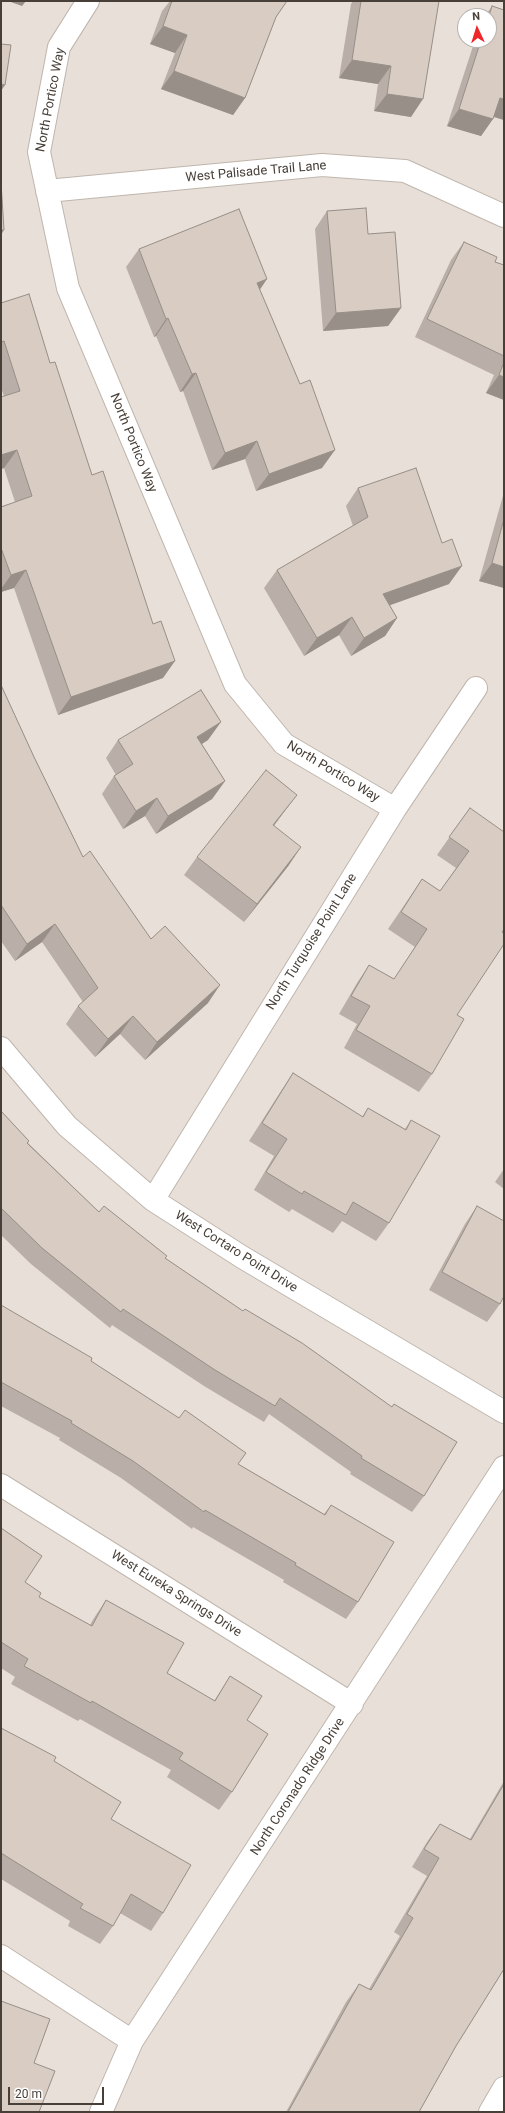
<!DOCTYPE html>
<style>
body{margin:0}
#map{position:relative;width:505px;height:2113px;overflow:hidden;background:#f4efea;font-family:Roboto,sans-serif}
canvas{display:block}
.frame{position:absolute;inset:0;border:2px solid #473f38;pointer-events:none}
.north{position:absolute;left:457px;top:8px;width:40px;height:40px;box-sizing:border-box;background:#fff;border:1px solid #b5b2af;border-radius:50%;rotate:356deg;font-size:11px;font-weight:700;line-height:16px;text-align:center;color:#473f38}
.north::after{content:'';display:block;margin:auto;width:14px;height:18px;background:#ef2629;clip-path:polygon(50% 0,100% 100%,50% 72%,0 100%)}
.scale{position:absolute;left:8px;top:2087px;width:96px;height:18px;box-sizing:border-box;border:2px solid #473f38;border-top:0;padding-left:5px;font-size:12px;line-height:14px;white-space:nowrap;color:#473f38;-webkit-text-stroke:3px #fff;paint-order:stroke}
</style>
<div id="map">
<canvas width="505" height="2113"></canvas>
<div class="frame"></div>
<div class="north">N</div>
<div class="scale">20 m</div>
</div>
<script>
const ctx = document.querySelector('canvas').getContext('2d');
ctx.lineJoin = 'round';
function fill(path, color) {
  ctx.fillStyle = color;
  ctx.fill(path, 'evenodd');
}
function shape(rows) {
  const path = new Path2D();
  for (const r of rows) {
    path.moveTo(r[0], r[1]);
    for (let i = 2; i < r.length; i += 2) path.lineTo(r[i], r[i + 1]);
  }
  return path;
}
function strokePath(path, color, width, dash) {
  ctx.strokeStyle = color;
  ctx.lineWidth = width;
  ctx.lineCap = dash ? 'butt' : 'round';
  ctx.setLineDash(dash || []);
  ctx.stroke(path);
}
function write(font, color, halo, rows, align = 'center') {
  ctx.font = font + ' Roboto,sans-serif';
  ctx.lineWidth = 3;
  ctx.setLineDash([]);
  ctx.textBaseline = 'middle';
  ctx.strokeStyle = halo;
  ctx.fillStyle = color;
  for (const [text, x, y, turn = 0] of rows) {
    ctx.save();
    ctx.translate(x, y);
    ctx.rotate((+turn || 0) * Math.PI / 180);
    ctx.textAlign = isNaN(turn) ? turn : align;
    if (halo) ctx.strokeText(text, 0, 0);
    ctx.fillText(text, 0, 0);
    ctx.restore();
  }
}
fill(shape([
 [1,1,504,1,504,2112,1,2112],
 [465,16,489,16,489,40,465,40]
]), '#e8e0d8');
const minor = shape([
 [88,1,59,47,39,152,68,288,235,684,284,744,395,809],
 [47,191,322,165,405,171,504,216],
 [1,1048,67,1126,153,1200,242,1257,504,1412],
 [153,1200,395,809,476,688],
 [1,1485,352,1704],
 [1,1956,132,2041],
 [101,2112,132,2041,504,1467],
 [490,2112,504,2088]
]);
strokePath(minor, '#bfb5ad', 24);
strokePath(minor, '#fff', 22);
fill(shape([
 [170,1,287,1,276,17,245,98,233,115,161,89,175,53,150,44,162,11],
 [353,1,439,1,411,117,374,111,378,84,339,78,351,4],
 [492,6,504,10,504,120,494,117,481,136,447,126,475,40,489,40,489,16,485,16],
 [327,211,368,234,401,308,388,326,323,331,315,229],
 [464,242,495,262,504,265,504,400,486,393,494,375,415,337,451,260],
 [139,249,260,290,322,468,256,491,245,459,212,470,183,391,180,392,156,336,154,337,126,267],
 [1,303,50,363,92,475,163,678,58,715,14,588,1,592,1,507,15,502,4,468,1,469,1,397,4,396,1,388],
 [358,488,442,543,449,584,390,605,397,618,385,636,351,656,339,635,304,656,264,588,277,570,353,526,346,506],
 [504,492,504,588,479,581],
 [1,685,34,757,83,857,151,939,208,1003,145,1060,120,1034,95,1057,66,1024,78,1006,83,1002,42,942,15,961,1,941],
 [118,740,208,740,202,744,225,781,212,799,156,834,145,816,123,829,102,794,114,776,116,775,106,758],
 [297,795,284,812,274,826,289,865,244,922,184,875,197,857],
 [470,808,502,932,457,1015,432,1074,419,1092,344,1048,357,1024,339,1014,357,983,369,965,394,979,415,947,388,929,422,879,440,891,456,868,437,855],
 [293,1073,362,1117,368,1108,405,1129,411,1120,389,1223,376,1241,342,1221,333,1233,292,1209,289,1212,254,1190,274,1156,249,1141,281,1091],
 [1,1111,29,1141,28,1143,99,1212,165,1258,424,1496,412,1512,350,1474,351,1472,269,1414,264,1422,204,1386,112,1325,110,1328,31,1264,1,1235],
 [504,1169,504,1189,495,1182],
 [477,1206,500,1304,487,1322,429,1290,465,1224],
 [1,1305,91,1361,238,1464,324,1514,331,1505,358,1602,346,1619,283,1582,284,1580,193,1527,192,1529,121,1478,59,1440,60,1438,1,1406],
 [1,1528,25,1582,39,1597,90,1625,94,1618,106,1600,167,1673,214,1701,230,1676,247,1720,232,1792,219,1810,167,1777,171,1770,80,1719,78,1721,11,1684,15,1677,1,1668],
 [1,1728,54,1761,111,1819,163,1913,151,1931,120,1913,113,1926,100,1944,68,1926,70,1921,1,1879],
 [504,1781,504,1969,456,2046,419,2112,286,2112,346,2002,359,1984,369,1989,400,1936,394,1932,427,1876,412,1867,427,1842,440,1824,470,1839]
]), '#baafa8');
fill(shape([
 [8,1,26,1,22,6],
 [163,26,187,35,175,53,150,44],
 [352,60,391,66,378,84,339,78],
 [174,71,245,98,233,115,161,89],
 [1,84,5,85,1,91],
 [387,94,423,99,411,117,374,111],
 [500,98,504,99,504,120,488,115],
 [459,109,493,119,481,136,447,126],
 [1,230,4,230,1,235],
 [267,279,255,297,257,283],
 [401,308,388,326,323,331,336,313],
 [168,318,156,336,154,337,166,319],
 [196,373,183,391,180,392,192,374],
 [499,375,504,377,504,400,486,393],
 [257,441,245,459,212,470,225,453],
 [17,450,4,468,1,469,1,455],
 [335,450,322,468,256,491,269,474],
 [492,563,504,567,504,588,479,581],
 [462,566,449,584,371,612,383,594],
 [26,570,14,588,1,592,1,589,11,575],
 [352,617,339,635,304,656,317,638],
 [397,618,385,636,351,656,364,638],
 [175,661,163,678,58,715,71,697],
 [221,722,208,740,184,755,197,737],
 [225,781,212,799,156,834,168,816],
 [297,795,284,812,260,843,273,825],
 [157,798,145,816,123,829,136,811],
 [301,847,289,865,244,922,257,904],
 [55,924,42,942,15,961,27,944],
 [220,985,208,1003,145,1060,157,1042],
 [133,1016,120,1034,95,1057,108,1039]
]), '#978f88');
const building = shape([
 [172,1,287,1,276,17,245,98,174,71,187,35,163,26,172,1],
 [361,1,439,1,423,99,387,94,391,66,352,60,361,1],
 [492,6,504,10,504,99,500,98,493,119,459,109,481,40,489,40,489,16,492,6],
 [1,44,11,45,5,85,1,84,1,44],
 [1,182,4,230,1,230,1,182],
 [366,208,368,234,395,232,401,308,336,313,327,211,366,208],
 [239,209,267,279,257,283,300,384,310,380,335,450,269,474,257,441,225,453,196,373,192,374,168,318,166,319,139,249,239,209],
 [464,242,497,257,495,262,504,265,504,356,427,319,464,242],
 [29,294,50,363,55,362,92,475,103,471,153,624,161,621,175,661,71,697,26,570,11,575,1,548,1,507,32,496,17,450,1,455,1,397,20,391,4,341,1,342,1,303,29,294],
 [504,362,504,377,499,375,504,362],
 [416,468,442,543,452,539,462,566,383,594,397,618,364,638,352,617,317,638,277,570,368,517,358,488,416,468],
 [504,519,504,567,492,563,504,519],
 [1,685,34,757,83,857,90,851,151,939,165,926,220,985,157,1042,133,1016,108,1039,78,1006,98,988,55,924,27,944,1,905,1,685],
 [201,690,221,722,197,737,225,781,168,816,157,798,136,811,114,776,133,764,118,740,201,690],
 [266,770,297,795,273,825,301,847,257,904,197,857,266,770],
 [470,808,504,832,504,929,502,932,504,934,504,944,457,1015,464,1019,432,1074,356,1030,370,1006,351,996,369,965,394,979,427,929,401,912,422,879,440,891,469,851,449,837,470,808],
 [293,1073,363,1117,368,1108,406,1130,411,1120,440,1136,389,1223,353,1202,346,1215,304,1191,302,1194,266,1172,287,1139,262,1123,293,1073],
 [1,1111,29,1141,27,1143,99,1212,104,1206,167,1256,165,1258,243,1311,245,1309,302,1343,392,1407,394,1404,457,1442,424,1496,361,1458,362,1456,280,1398,275,1406,215,1370,123,1309,121,1312,42,1248,1,1208,1,1111],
 [477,1206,504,1221,504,1296,500,1304,442,1272,477,1206],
 [1,1305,92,1358,91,1361,179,1418,185,1410,246,1453,238,1464,325,1515,331,1505,394,1542,358,1602,295,1565,296,1563,205,1510,204,1512,133,1461,71,1423,72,1421,1,1382,1,1305],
 [1,1528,42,1556,25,1582,41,1593,39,1597,92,1626,106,1600,184,1643,167,1673,215,1701,230,1676,262,1696,247,1720,268,1734,232,1792,179,1759,183,1753,92,1701,91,1703,24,1666,28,1659,1,1642,1,1528],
 [1,1728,56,1757,54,1761,121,1802,111,1819,191,1865,163,1913,131,1894,113,1926,80,1908,83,1904,1,1853,1,1728],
 [504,1784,504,1969,456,2046,419,2112,288,2112,359,1984,371,1990,413,1918,407,1914,439,1858,424,1849,440,1824,471,1840,504,1784],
 [1,2001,50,2019,34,2063,55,2071,39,2112,1,2112,1,2001]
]);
fill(building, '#d8ccc3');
strokePath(building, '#978f88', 1);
write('13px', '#473f38', '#fff', [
 ["North Portico Way",51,100,-79],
 ["West Palisade Trail Lane",256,172,-5],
 ["North Portico Way",133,443,68],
 ["North Portico Way",333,772,31],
 ["North Turquoise Point Lane",312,942,-58],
 ["West Cortaro Point Drive",236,1252,32],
 ["West Eureka Springs Drive",176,1594,32],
 ["North Coronado Ridge Drive",298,1787,-57]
]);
</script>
